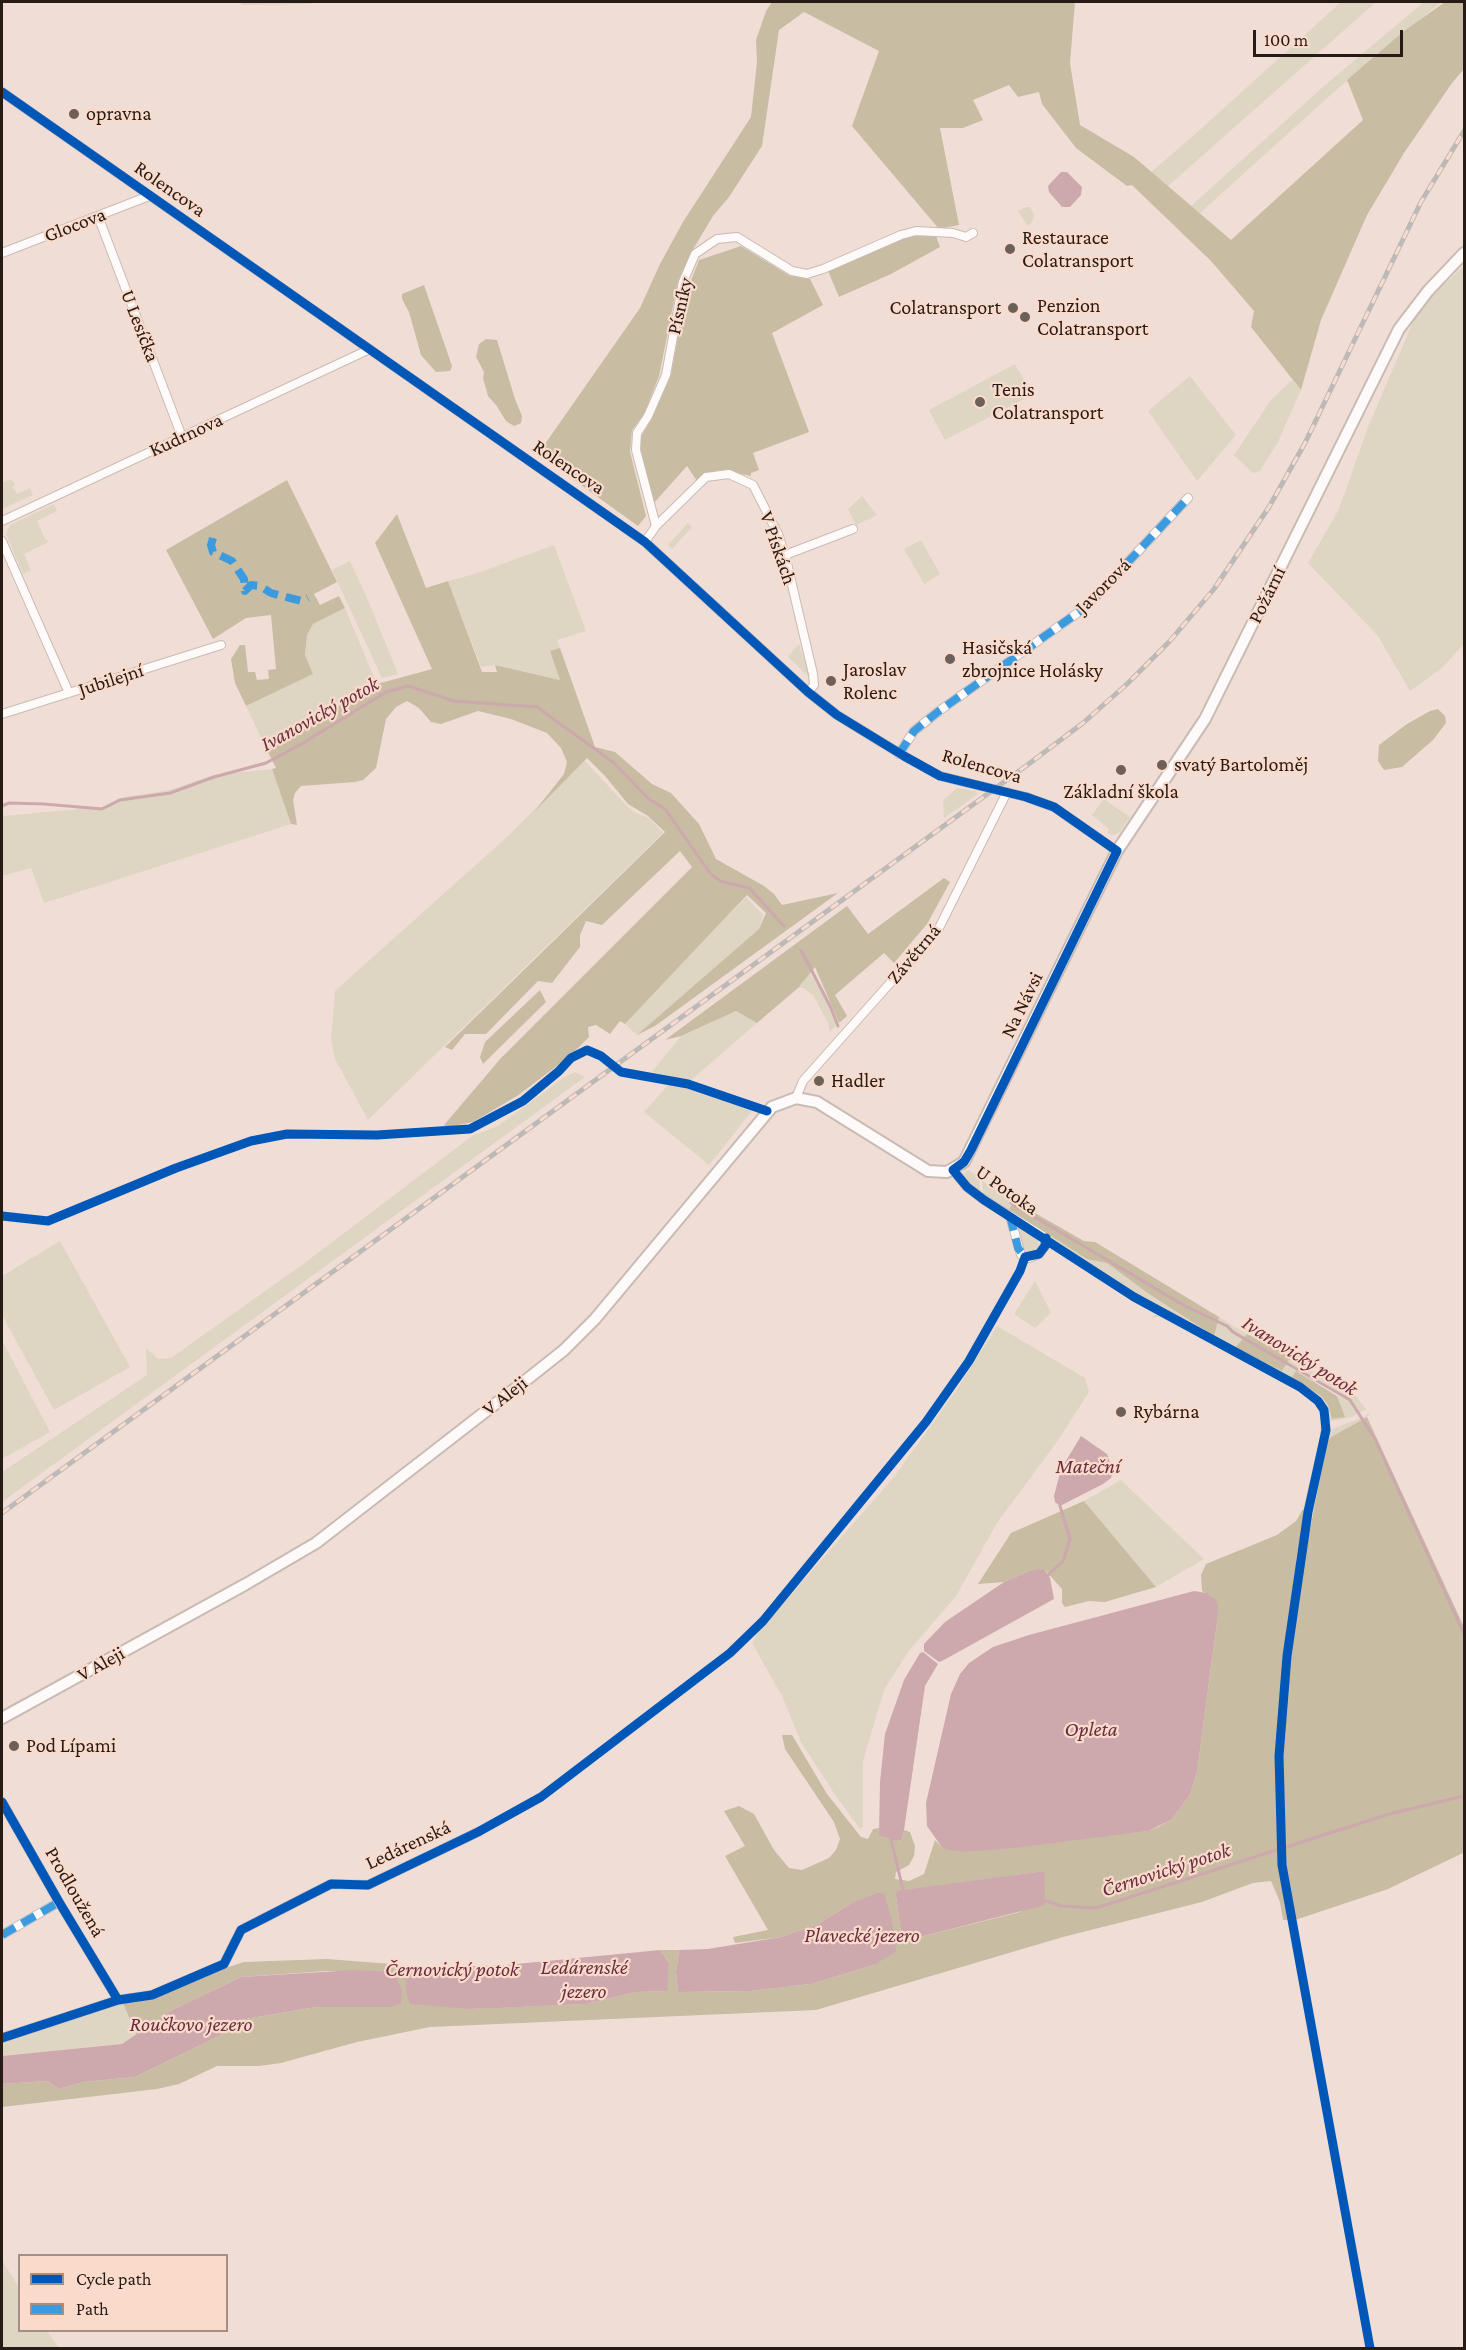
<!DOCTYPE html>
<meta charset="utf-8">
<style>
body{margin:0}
#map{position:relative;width:1466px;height:2350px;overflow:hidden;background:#f0ded6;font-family:"Crimson Pro",serif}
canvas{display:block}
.frame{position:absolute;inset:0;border:3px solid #261b15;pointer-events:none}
.legend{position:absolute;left:18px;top:2254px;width:210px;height:78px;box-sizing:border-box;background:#fadbcb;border:2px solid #a58e82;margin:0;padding:8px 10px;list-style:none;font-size:18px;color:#261b15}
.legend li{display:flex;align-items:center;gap:12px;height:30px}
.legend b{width:30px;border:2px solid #a58e82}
.scale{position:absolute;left:1253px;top:30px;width:150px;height:27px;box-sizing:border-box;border:3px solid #261b15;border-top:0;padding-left:8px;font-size:18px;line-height:21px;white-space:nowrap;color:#261b15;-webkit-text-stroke:4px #fadbcb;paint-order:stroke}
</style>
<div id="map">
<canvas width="1466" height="2350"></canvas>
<div class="frame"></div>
<ul class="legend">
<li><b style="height:8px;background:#0057b8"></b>Cycle path</li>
<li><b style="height:8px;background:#3c9bdf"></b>Path</li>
</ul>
<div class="scale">100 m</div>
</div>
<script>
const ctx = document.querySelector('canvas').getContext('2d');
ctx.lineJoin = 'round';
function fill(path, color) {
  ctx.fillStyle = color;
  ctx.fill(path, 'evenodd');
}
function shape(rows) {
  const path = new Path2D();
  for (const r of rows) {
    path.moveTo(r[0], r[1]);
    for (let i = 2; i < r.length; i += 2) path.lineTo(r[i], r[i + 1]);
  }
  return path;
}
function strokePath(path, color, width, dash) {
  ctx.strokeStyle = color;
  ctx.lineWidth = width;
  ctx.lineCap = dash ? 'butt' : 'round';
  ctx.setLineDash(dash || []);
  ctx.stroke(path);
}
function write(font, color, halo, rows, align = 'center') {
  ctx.font = font + ' "Crimson Pro",serif';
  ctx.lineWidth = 4.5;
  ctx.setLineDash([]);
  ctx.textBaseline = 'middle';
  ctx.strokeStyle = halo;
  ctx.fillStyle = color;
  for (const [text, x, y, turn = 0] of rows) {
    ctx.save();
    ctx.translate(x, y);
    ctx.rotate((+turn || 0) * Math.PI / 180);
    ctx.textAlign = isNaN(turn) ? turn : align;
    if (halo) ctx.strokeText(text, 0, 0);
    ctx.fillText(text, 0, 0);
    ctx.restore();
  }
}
fill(shape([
 [241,2,311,2,311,4,241,5],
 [1341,2,1376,2,1167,187,1151,172,1193,136],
 [1424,2,1441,2,1334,92,1200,213,1191,206,1324,86],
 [1026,207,1030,207,1034,214,1033,221,1028,226,1018,211],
 [1464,266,1464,644,1442,668,1410,691,1378,636,1308,563,1339,509,1368,427,1415,317,1429,299],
 [1015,364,1032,395,945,440,929,410],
 [1190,376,1236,435,1197,481,1148,411],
 [1292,380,1301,390,1278,442,1260,471,1253,473,1234,455,1271,400],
 [8,480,13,481,15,485,12,487,17,494,30,488,33,495,2,509,2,487,4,485,2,483],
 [862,496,877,515,856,525,848,509],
 [54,504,57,511,37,521,45,539,49,542,24,554,31,570,23,574,6,534,10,525],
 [688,523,692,527,672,549,668,545],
 [921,540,940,574,924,584,904,549],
 [554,545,586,631,557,640,560,648,551,651,560,680,495,665,481,667,448,581,475,574],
 [350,561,368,600,398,674,382,678,332,570],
 [345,608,377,684,301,728,264,744,246,706,313,674,305,655,307,635,313,624],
 [799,644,809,674,808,676,788,657],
 [584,760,626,805,634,812,649,818,663,833,368,1120,335,1059,331,1040,335,991,508,836],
 [272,769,291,824,44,903,31,868,2,876,2,816,102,807,119,798,170,790,213,775],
 [957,788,975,791,978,794,944,818,943,800],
 [1104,799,1130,817,1120,832,1114,835,1107,833,1109,829,1092,815],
 [746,897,763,915,759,929,637,1035,625,1024],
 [810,973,831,1009,836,1025,830,1032,828,1023,813,995,803,988,798,988],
 [736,1011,757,1023,690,1081,652,1072,681,1036],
 [575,1072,585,1077,2,1502,2,1472,147,1375,146,1348,158,1359,171,1358,306,1262,472,1136,498,1126,563,1078],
 [669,1084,699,1091,752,1111,709,1165,644,1112],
 [968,1170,979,1177,980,1192,964,1177,964,1173],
 [982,1180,991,1188,1014,1199,1009,1209,1087,1258,1107,1263,1149,1294,1213,1336,1219,1317,1247,1334,1235,1348,1282,1371,1286,1364,1296,1371,1293,1378,1322,1397,1328,1405,1332,1419,1344,1416,1337,1396,1344,1398,1342,1393,1287,1362,1290,1358,1355,1395,1366,1409,1352,1417,1332,1421,1329,1419,1327,1408,1321,1399,1301,1384,1213,1338,1128,1289,983,1194],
 [1016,1225,1038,1240,1039,1247,1035,1251,1030,1252,1023,1248],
 [60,1241,130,1367,54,1410,2,1315,2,1276],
 [1035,1281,1051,1313,1035,1328,1014,1314],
 [1156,1314,1284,1380,1311,1397,1318,1405,1323,1420,1323,1428,1305,1512,1303,1509,1319,1443,1321,1420,1317,1406,1311,1398,1168,1321,1159,1317,1150,1318],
 [997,1326,1085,1378,1089,1392,1059,1439,997,1523,956,1596,908,1652,884,1690,863,1761,863,1827,860,1829,834,1793,801,1742,782,1696,752,1643,758,1632,894,1477,957,1389],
 [2,1340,50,1432,2,1459],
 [1372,1411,1367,1417,1331,1437,1327,1442,1330,1431,1334,1428,1364,1417],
 [1121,1480,1204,1559,1156,1587,1084,1501],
 [122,2001,137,2035,122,2044,2,2056,2,2040],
 [2,2260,19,2288,20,2330,47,2331,59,2348,2,2348]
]), '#dfd5c3');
fill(shape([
 [772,2,1075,2,1070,63,1080,125,1134,157,1231,240,1363,120,1347,80,1404,31,1445,2,1464,2,1464,69,1452,83,1404,153,1367,215,1321,320,1301,390,1251,327,1254,311,1211,261,1132,185,1127,186,1076,148,1042,104,1039,92,1018,97,1009,85,973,100,983,120,963,128,940,128,959,225,939,229,852,126,879,51,804,12,779,30,762,146,729,197,713,216,692,251,678,281,659,376,644,414,632,430,630,452,646,516,638,526,538,454,640,308,660,264,683,222,751,117,757,62,756,40,766,11],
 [921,234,936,236,940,247,891,274,839,297,828,271,900,239],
 [741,246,790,276,810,279,823,305,772,333,809,432,753,453,759,470,751,473,751,476,721,470,714,471,697,481,687,466,653,504,640,451,641,437,651,420,671,375,685,296,699,260],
 [424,285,452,366,450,371,436,372,421,355,409,312,402,299,402,294],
 [486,339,497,340,515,399,522,416,521,423,514,426,506,421,496,405,488,396,483,378,484,372,476,357,479,344],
 [287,480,337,582,314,594,320,605,339,596,345,608,313,624,307,635,305,655,313,674,246,706,235,683,231,659,240,645,245,645,248,672,255,672,257,680,269,679,268,670,276,669,271,615,246,618,213,639,166,550],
 [397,514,426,588,448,581,482,672,497,672,495,665,560,680,550,651,560,648,595,747,615,752,652,784,671,793,699,824,716,859,764,886,774,894,782,905,838,893,655,1026,637,1035,759,929,766,913,747,895,625,1024,620,1021,610,1034,596,1025,588,1027,589,1037,570,1056,517,1096,473,1122,448,1127,444,1125,501,1058,692,867,680,851,602,925,586,921,580,935,580,947,552,983,538,981,486,1034,465,1034,452,1050,445,1047,665,832,648,816,628,804,605,776,587,758,534,812,564,774,567,762,561,748,547,733,511,719,478,711,441,724,431,722,419,708,407,701,396,707,386,719,376,768,363,780,355,782,301,786,295,793,293,800,297,825,291,824,272,769,276,768,264,744,301,728,377,684,432,669,375,543],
 [1438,709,1445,716,1446,723,1433,740,1402,767,1384,770,1378,761,1379,745,1407,724,1430,711],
 [944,878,950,882,927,924,894,963,884,953,835,995,847,1016,839,1023,815,967,798,988,757,1023,736,1011,681,1036,665,1040,847,906,868,934],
 [540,990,546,1002,483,1064,480,1057,485,1042],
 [1014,1201,1084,1241,1095,1242,1219,1317,1214,1336,1149,1294,1107,1263,1087,1259,1009,1209],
 [1247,1334,1278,1349,1290,1358,1282,1371,1235,1348],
 [1296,1371,1337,1396,1345,1417,1332,1419,1328,1405,1322,1397,1292,1377],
 [1367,1417,1464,1627,1464,1851,1463,1853,1388,1889,1295,1920,1283,1920,1280,1902,1271,1881,1253,1883,1202,1902,1063,1937,816,2010,430,2027,357,2042,281,2063,259,2066,217,2066,179,2084,157,2089,2,2107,2,2084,48,2081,59,2089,83,2082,135,2077,223,2034,240,2020,316,2007,391,2007,394,1972,327,1971,241,1977,174,2009,137,2035,122,2001,244,1962,327,1959,392,1964,403,1968,407,1974,406,1977,470,2009,586,2004,636,1992,666,1991,669,1963,660,1950,679,1950,676,1972,678,1992,750,1991,811,1984,874,1965,852,1903,818,1924,781,1937,735,1943,733,1937,768,1930,725,1856,745,1846,724,1811,739,1806,754,1814,774,1850,789,1868,802,1870,829,1858,836,1850,840,1839,834,1822,785,1749,782,1735,792,1735,827,1794,861,1837,868,1839,873,1829,879,1828,879,1836,896,1841,902,1840,904,1830,910,1832,915,1846,914,1856,909,1865,896,1872,895,1879,909,1881,924,1874,935,1840,941,1846,966,1852,1147,1831,1158,1827,1171,1820,1190,1795,1197,1772,1217,1622,1211,1596,1202,1591,1201,1575,1206,1564,1277,1535,1296,1521,1303,1509,1305,1512,1296,1561,1304,1561,1327,1442,1331,1437],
 [1044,1871,1020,1912,908,1940,901,1932,896,1896,926,1888],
 [1084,1501,1156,1587,1105,1602,1089,1601,1065,1607,1062,1603,1062,1589,1045,1570,1027,1572,1004,1582,978,1584,1011,1533]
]), '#c8bca3');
fill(shape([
 [1061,172,1067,172,1082,187,1081,195,1070,207,1062,207,1049,192,1048,186],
 [1081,1436,1107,1454,1113,1472,1111,1478,1103,1484,1060,1506,1055,1502,1054,1496,1061,1469],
 [1038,1569,1045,1570,1050,1578,1054,1599,942,1661,939,1662,924,1651,924,1644,945,1622,1004,1582,1027,1572],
 [1194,1591,1207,1593,1216,1600,1218,1606,1217,1622,1197,1772,1190,1795,1171,1820,1148,1831,1014,1848,966,1852,948,1850,941,1846,927,1826,926,1803,951,1694,960,1674,969,1663,993,1647,1029,1635],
 [923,1652,938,1664,925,1686,904,1830,902,1840,896,1841,879,1836,880,1782,885,1734,904,1680,920,1653],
 [1044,1871,1045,1905,908,1940,901,1932,896,1896,897,1891],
 [877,1893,884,1893,892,1921,896,1951,874,1965,811,1984,750,1991,678,1992,676,1972,679,1950,708,1949,781,1937,818,1924,852,1903],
 [660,1950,669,1963,667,1991,636,1992,586,2004,498,2008,470,2009,410,2004,407,1995,405,1977,414,1968,506,1965],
 [355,1970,394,1972,402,1991,401,2003,391,2007,316,2007,240,2020,223,2034,135,2077,83,2082,59,2089,48,2081,2,2084,2,2056,122,2044,174,2009,241,1977]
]), '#cda8ad');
strokePath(shape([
 [2,806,9,803,44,804,102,809,120,800,170,793,214,777,266,763,303,743,386,692,408,686,454,701,537,707,614,763,649,799,665,809,710,873,720,881,749,888,784,926],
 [801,950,831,1008,838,1026],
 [1011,1203,1185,1306,1227,1326,1233,1332,1350,1400,1375,1439,1464,1634],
 [1047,1576,1063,1561,1070,1539,1060,1506],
 [891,1839,904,1894],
 [1041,1899,1061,1906,1096,1908,1389,1814,1464,1796]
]), '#cda8ad', 3);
const street = shape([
 [2,92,645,542,808,692,837,715,904,756,940,776,1026,797,1054,807,1117,851],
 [98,216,182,437],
 [2,253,149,196],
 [2,521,370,349],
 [656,526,706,477,729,474,753,485,778,534,785,555,813,674,814,685,808,692],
 [2,541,69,693],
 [645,542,656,526,636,450,637,433,648,416,666,375,683,282,695,254,717,239,737,237,792,271,807,274,823,269,901,235,916,231,953,233,966,237,973,233],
 [785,555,853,529],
 [2,714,221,645],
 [899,754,914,731,939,711,1086,607,1188,498],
 [796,1098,803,1081,939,928,1007,792],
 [953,1170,967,1187,984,1200,1046,1238,1045,1246,1039,1254,1029,1258,1021,1255,1010,1216],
 [2,1802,59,1902,118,2000],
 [2,1935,59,1902],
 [2,2038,118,2000,152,1995,224,1964,241,1930,331,1884,368,1885,478,1832]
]);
const secondary = shape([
 [2,1718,246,1584,316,1543,530,1377,564,1350,595,1319,772,1107,796,1098,817,1102,928,1171,947,1172,964,1162,1117,851,1205,719,1399,329,1428,291,1464,253]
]);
strokePath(street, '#c8bbb4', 10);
strokePath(secondary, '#c8bbb4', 14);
strokePath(street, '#fdfaf9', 8);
strokePath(secondary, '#fdfaf9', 10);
const rail = shape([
 [2,1513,1030,763,1083,723,1127,684,1169,642,1214,589,1269,507,1305,443,1421,202,1464,131]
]);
strokePath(rail, '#bdb9b7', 5);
strokePath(rail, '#fadbcb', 3, [9]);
strokePath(shape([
 [213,538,211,545,213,552,232,561,244,579,245,591,251,585,260,586,271,593,302,601,308,598],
 [899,754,914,731,939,711,1086,607,1188,498],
 [1010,1216,1018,1248,1025,1257],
 [2,1935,59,1902]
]), '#3c9bdf', 8, [15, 8]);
strokePath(shape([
 [2,92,645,542,808,692,837,715,904,756,940,776,1026,797,1054,807,1117,851,971,1150,964,1162,953,1170,967,1187,984,1200,1134,1297,1300,1387,1318,1401,1324,1410,1326,1430,1308,1512,1287,1656,1279,1756,1282,1865,1370,2348],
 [2,1216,48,1221,176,1168,251,1141,287,1134,377,1135,470,1129,523,1101,559,1071,571,1058,587,1050,601,1056,621,1072,688,1084,767,1111],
 [2,1802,59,1902,118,2000],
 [2,2038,118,2000,152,1995,224,1964,241,1930,331,1884,368,1885,478,1832,541,1797,730,1653,763,1621,926,1422,969,1361,1020,1271,1025,1257,1039,1254,1045,1246,1046,1238]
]), '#0057b8', 9);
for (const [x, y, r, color] of [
 [74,114,6,"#6d5f59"],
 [1010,249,6,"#6d5f59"],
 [1013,308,6,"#6d5f59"],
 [1025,317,6,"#6d5f59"],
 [980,402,6,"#6d5f59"],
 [950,659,6,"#6d5f59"],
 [831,681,6,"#6d5f59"],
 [1162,765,6,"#6d5f59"],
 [1121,770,6,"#6d5f59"],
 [819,1081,6,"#6d5f59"],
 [1121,1412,6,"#6d5f59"],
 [14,1746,6,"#6d5f59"]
]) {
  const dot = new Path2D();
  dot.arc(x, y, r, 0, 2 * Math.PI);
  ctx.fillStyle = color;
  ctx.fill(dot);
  strokePath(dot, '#fadbcb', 2);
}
write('20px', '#261b15', '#fadbcb', [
 ["opravna",86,114],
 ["Restaurace",1022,238],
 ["Colatransport",1022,261],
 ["Penzion",1037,306],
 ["Colatransport",1037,329],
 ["Colatransport",1001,308,"right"],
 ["Tenis",992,390],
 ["Colatransport",992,413],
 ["Hasičská",962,648],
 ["zbrojnice Holásky",962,671],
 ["Jaroslav",843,670],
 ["Rolenc",843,693],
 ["svatý Bartoloměj",1174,765],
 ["Základní škola",1121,792,"center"],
 ["Hadler",831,1081],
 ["Rybárna",1133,1412],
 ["Pod Lípami",26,1746]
], 'left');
write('20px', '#261b15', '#fadbcb', [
 ["Rolencova",170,189,35],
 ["Glocova",75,225,-21],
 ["Písníky",680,306,-77],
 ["U Lesíčka",140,326,69],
 ["Kudrnova",186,435,-25],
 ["Rolencova",569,467,34],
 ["V Pískách",778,548,71],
 ["Javorová",1103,586,-45],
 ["Požární",1267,595,-64],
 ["Jubilejní",111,680,-18],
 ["Rolencova",982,766,16],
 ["Závětrná",914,954,-50],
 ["Na Návsi",1022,1005,-64],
 ["U Potoka",1007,1190,35],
 ["V Aleji",505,1396,-38],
 ["V Aleji",101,1664,-29],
 ["Ledárenská",408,1845,-25],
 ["Prodloužená",75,1892,60]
]);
write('italic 21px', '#682e40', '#fadbcb', [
 ["Ivanovický potok",320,714,-29],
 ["Ivanovický potok",1300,1356,32],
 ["Mateční",1088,1467],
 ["Opleta",1091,1730],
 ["Černovický potok",1166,1870,-18],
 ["Plavecké jezero",862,1936],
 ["Ledárenské",584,1968],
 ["jezero",584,1992],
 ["Černovický potok",452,1970],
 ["Roučkovo jezero",191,2025]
]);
</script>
